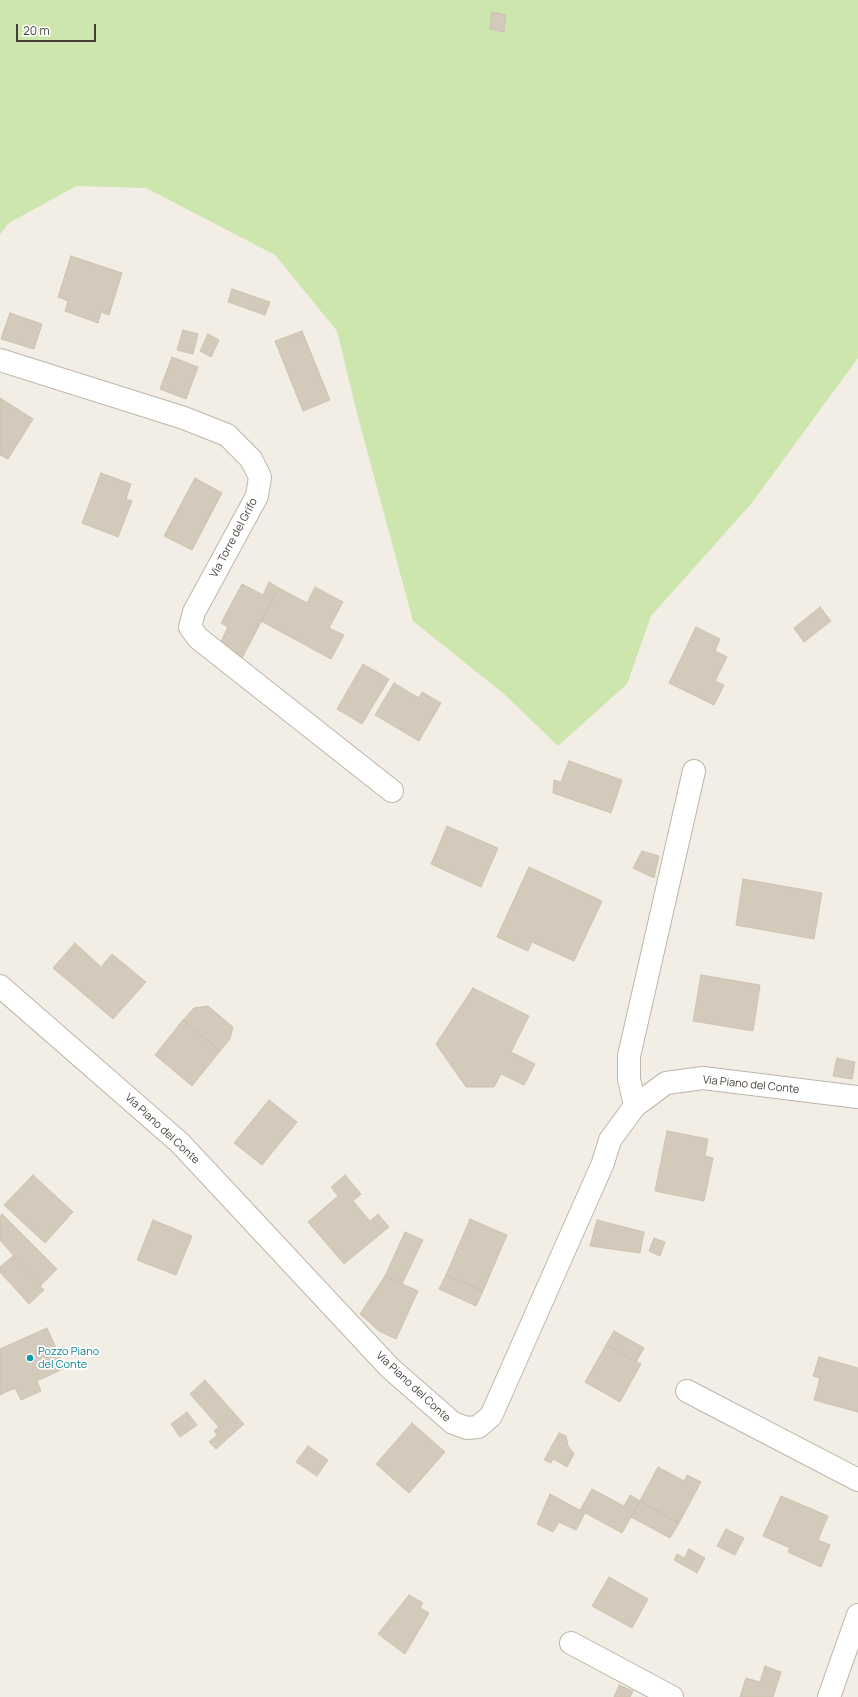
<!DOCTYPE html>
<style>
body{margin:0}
#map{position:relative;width:858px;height:1697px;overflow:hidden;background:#f2eee5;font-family:Manrope,sans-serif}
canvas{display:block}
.scale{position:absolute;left:16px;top:24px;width:80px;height:18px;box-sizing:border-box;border:2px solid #453e35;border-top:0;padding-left:5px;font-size:12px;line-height:14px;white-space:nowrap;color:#453e35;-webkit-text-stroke:3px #fff;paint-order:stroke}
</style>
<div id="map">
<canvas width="858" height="1697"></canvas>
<div class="scale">20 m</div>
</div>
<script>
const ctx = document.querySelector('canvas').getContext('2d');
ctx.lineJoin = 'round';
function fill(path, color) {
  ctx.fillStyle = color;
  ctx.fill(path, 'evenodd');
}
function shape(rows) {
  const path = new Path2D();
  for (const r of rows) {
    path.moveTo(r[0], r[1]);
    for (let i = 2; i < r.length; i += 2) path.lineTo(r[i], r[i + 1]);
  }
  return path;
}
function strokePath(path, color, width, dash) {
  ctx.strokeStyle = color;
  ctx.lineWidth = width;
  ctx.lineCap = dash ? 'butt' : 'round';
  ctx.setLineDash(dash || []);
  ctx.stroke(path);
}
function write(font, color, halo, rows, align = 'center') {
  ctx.font = font + ' Manrope,sans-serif';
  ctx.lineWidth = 3.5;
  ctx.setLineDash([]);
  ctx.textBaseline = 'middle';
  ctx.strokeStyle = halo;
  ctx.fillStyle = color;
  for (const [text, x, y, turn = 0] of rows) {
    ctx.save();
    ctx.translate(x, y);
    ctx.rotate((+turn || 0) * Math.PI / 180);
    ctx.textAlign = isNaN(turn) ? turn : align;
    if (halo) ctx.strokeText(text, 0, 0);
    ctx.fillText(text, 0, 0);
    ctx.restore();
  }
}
fill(shape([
 [0,0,858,0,858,358,751,504,651,616,627,684,558,746,504,694,413,621,358,417,337,331,275,255,146,188,76,186,9,223,0,234]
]), '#cde6ae');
const building = shape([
 [492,12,506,15,504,32,490,29,492,12],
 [71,256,122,273,109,315,101,312,98,323,65,311,68,301,58,297,71,256],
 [232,289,270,302,265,315,228,302,232,289],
 [10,313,42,324,34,349,1,339,10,313],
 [183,330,198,334,193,354,177,350,183,330],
 [302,331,330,400,303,411,275,341,302,331],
 [208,334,219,340,211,357,200,351,208,334],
 [172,357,198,367,186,399,160,389,172,357],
 [0,398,33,419,8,459,0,455,0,398],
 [101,473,131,484,126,499,132,501,118,537,82,523,101,473],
 [195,478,222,493,192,550,164,536,195,478],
 [269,582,279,588,241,660,221,642,228,627,221,623,242,584,263,595,269,582],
 [315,587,343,602,329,628,344,635,331,659,261,621,279,588,307,603,315,587],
 [820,607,831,621,804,642,794,628,820,607],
 [696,627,720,639,715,651,727,657,715,681,724,685,714,705,669,683,696,627],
 [363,664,389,679,362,724,337,709,363,664],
 [394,683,419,698,422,692,441,703,419,741,375,715,394,683],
 [569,761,622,780,611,813,553,793,554,780,561,782,569,761],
 [447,826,498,848,481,887,431,864,447,826],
 [642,851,659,856,654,878,633,868,642,851],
 [529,867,602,901,574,961,532,942,528,951,497,937,529,867],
 [743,879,822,893,814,939,736,925,743,879],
 [75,943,101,967,112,954,146,982,113,1019,53,968,75,943],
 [701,975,760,985,753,1031,693,1021,701,975],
 [473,988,529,1016,511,1052,535,1064,524,1085,501,1074,494,1087,466,1087,436,1044,473,988],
 [208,1006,233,1027,230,1039,220,1051,183,1020,194,1008,208,1006],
 [183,1020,220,1051,192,1086,155,1055,183,1020],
 [837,1058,855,1062,852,1079,833,1076,837,1058],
 [269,1100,297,1122,262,1165,234,1143,269,1100],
 [667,1131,708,1139,705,1156,713,1158,704,1201,655,1191,667,1131],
 [33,1175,73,1212,45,1243,4,1205,33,1175],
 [345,1175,361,1194,353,1201,370,1221,378,1214,389,1227,344,1264,308,1222,338,1196,331,1187,345,1175],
 [2,1214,57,1269,40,1286,0,1240,0,1217,2,1214],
 [470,1219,507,1235,483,1291,446,1275,470,1219],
 [153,1220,192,1236,176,1275,137,1260,153,1220],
 [597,1220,644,1232,640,1253,590,1246,597,1220],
 [405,1232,423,1240,402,1284,385,1276,405,1232],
 [654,1238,665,1242,660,1256,649,1251,654,1238],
 [13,1256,44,1290,29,1304,0,1272,0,1267,13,1256],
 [446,1275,483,1291,476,1306,439,1289,446,1275],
 [385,1276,418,1291,396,1339,379,1331,360,1314,385,1276],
 [47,1328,65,1368,37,1381,41,1391,21,1400,15,1388,0,1395,0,1349,47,1328],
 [614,1331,644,1348,636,1362,606,1345,614,1331],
 [606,1345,641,1364,620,1402,585,1382,606,1345],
 [819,1357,858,1368,858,1412,814,1400,820,1378,813,1376,819,1357],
 [205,1380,234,1413,219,1427,190,1394,205,1380],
 [187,1412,197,1425,180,1437,171,1424,187,1412],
 [234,1413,244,1424,216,1449,209,1442,217,1435,214,1431,234,1413],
 [412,1423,445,1452,409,1493,376,1464,412,1423],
 [559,1433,566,1436,568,1446,574,1454,567,1467,553,1459,551,1463,544,1460,559,1433],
 [308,1446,328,1460,317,1476,296,1462,308,1446],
 [658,1467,684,1481,687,1475,701,1482,679,1523,640,1501,658,1467],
 [592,1489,624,1506,630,1495,640,1501,622,1533,580,1510,592,1489],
 [550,1494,585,1513,576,1530,559,1522,553,1532,537,1524,550,1494],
 [781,1496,828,1516,818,1540,830,1545,821,1567,788,1552,790,1548,763,1536,781,1496],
 [640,1501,679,1523,670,1538,631,1517,640,1501],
 [726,1529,744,1538,735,1555,717,1546,726,1529],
 [689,1549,705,1558,697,1573,674,1560,677,1554,684,1558,689,1549],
 [609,1577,648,1599,632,1628,592,1606,609,1577],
 [409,1595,423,1603,420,1608,429,1613,405,1654,378,1634,409,1595],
 [765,1666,781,1672,773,1697,740,1697,746,1678,760,1682,765,1666],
 [619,1685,633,1691,630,1697,614,1697,619,1685]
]);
fill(building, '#d4cabb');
strokePath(building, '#cec2ae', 1);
const street = shape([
 [0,360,184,418,227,435,251,459,260,477,257,496,194,612,190,627,198,638,392,791],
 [0,986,180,1143,390,1368,453,1423,467,1428,478,1427,491,1416,603,1163,610,1140,635,1106,666,1083,703,1078,858,1097],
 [635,1106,629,1079,629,1056,694,771],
 [687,1391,858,1480],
 [571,1643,672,1697],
 [829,1697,858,1615]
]);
strokePath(street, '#bdb6a8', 24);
strokePath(street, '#fff', 22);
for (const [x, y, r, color] of [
 [30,1358,4,"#0f9aa8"]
]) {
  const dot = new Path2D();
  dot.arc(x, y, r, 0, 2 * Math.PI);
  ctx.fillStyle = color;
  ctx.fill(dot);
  strokePath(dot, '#fff', 1.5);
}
write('11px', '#453e35', '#fff', [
 ["Via Torre del Grifo",234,538,-62],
 ["Via Piano del Conte",751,1085,6],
 ["Via Piano del Conte",162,1129,43],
 ["Via Piano del Conte",413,1387,43]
]);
write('11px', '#0d838f', '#fff', [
 ["Pozzo Piano",38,1352],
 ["del Conte",38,1365]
], 'left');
</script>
